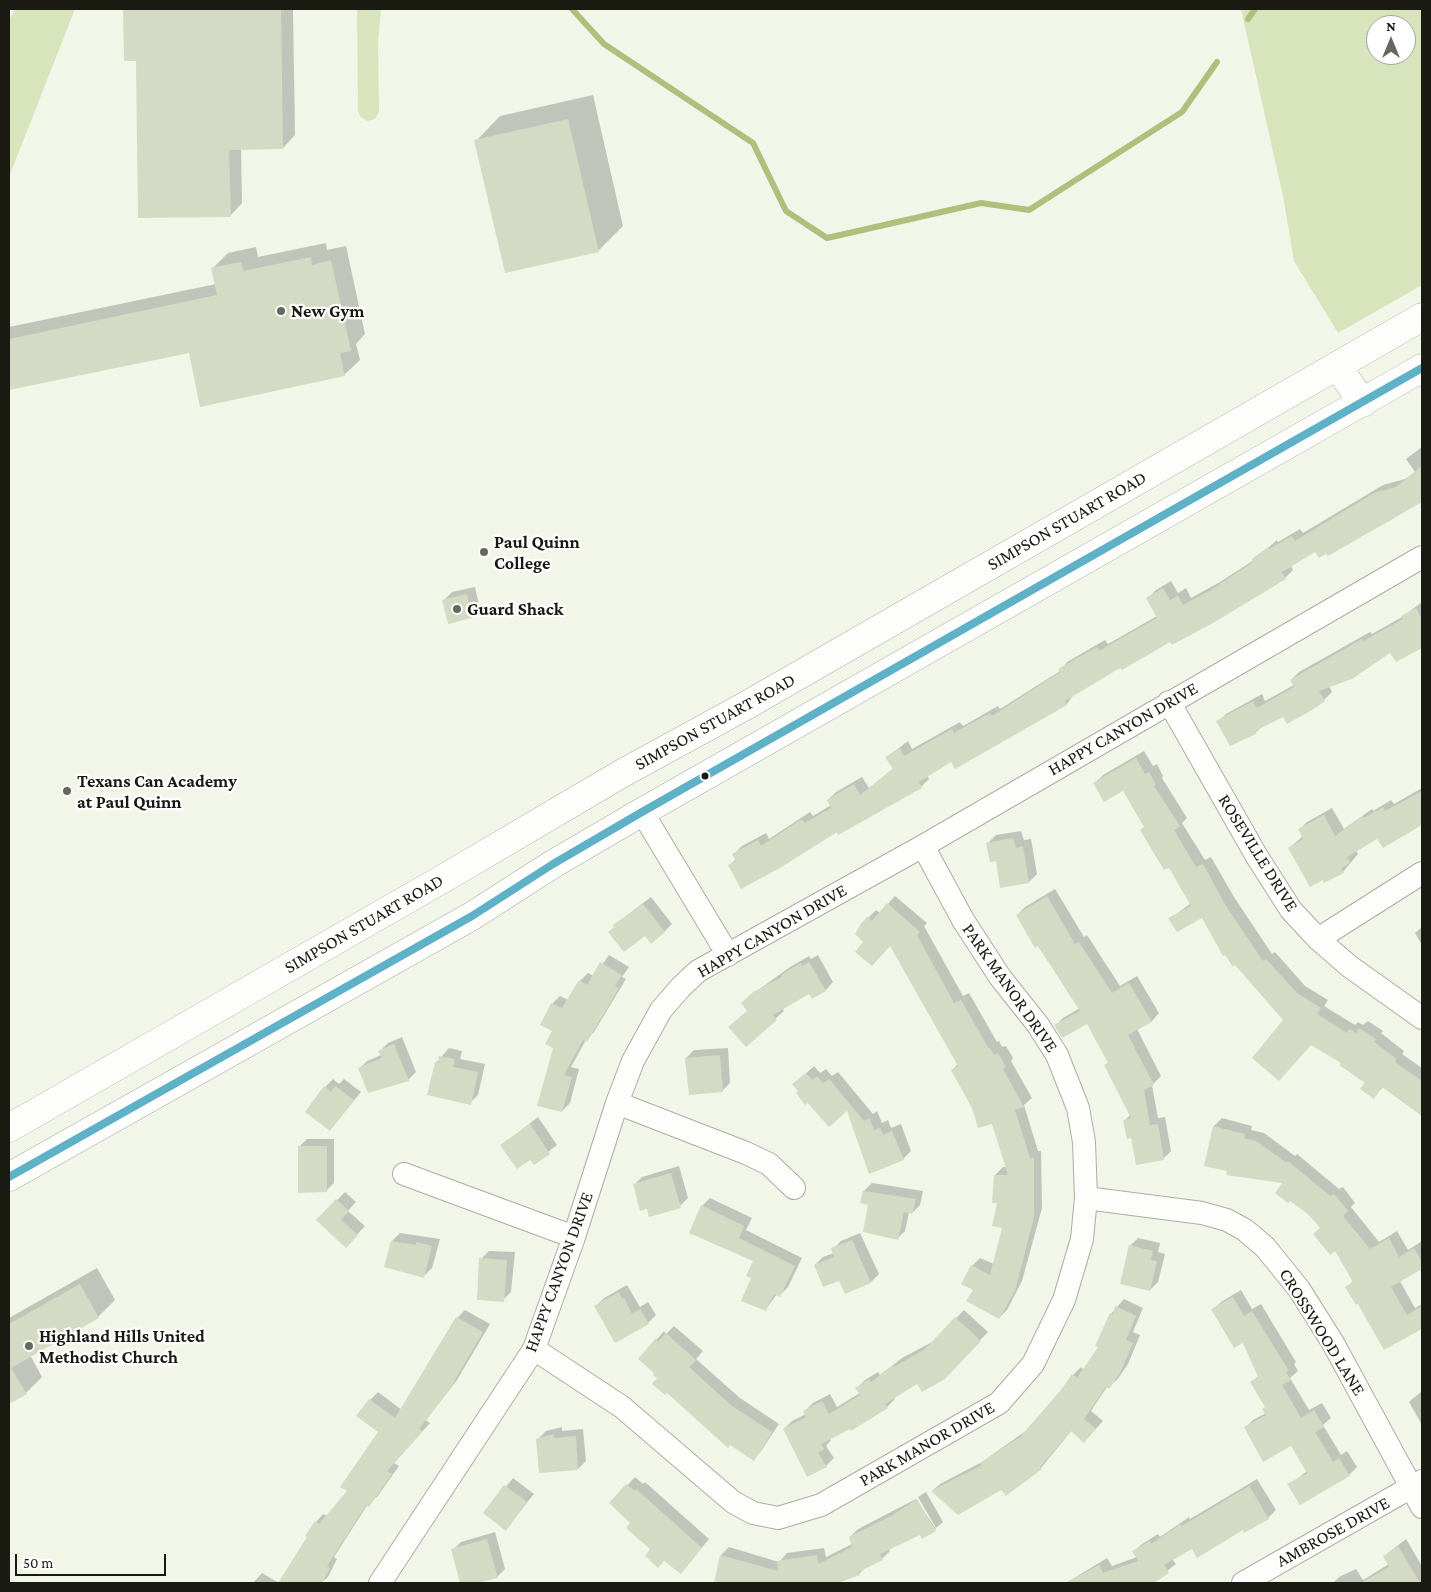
<!DOCTYPE html>
<style>
body{margin:0}
#map{position:relative;width:1431px;height:1592px;overflow:hidden;background:#f2f6e9;font-family:"Crimson Pro",serif}
canvas{display:block}
.frame{position:absolute;inset:0;border:10px solid #191b13;pointer-events:none}
.north{position:absolute;left:1366px;top:15px;width:50px;height:50px;box-sizing:border-box;background:#fff;border:1px solid #a3a4a1;border-radius:50%;rotate:0deg;font-size:14px;font-weight:700;line-height:20px;text-align:center;color:#191b13}
.north::after{content:'';display:block;margin:auto;width:18px;height:22px;background:#65685e;clip-path:polygon(50% 0,100% 100%,50% 72%,0 100%)}
.scale{position:absolute;left:15px;top:1554px;width:151px;height:22px;box-sizing:border-box;border:2px solid #191b13;border-top:0;padding-left:6px;font-size:15px;line-height:18px;white-space:nowrap;color:#191b13;-webkit-text-stroke:4px #fff;paint-order:stroke}
</style>
<div id="map">
<canvas width="1431" height="1592"></canvas>
<div class="frame"></div>
<div class="north">N</div>
<div class="scale">50 m</div>
</div>
<script>
const ctx = document.querySelector('canvas').getContext('2d');
ctx.lineJoin = 'round';
function fill(path, color) {
  ctx.fillStyle = color;
  ctx.fill(path, 'evenodd');
}
function shape(rows) {
  const path = new Path2D();
  for (const r of rows) {
    path.moveTo(r[0], r[1]);
    for (let i = 2; i < r.length; i += 2) path.lineTo(r[i], r[i + 1]);
  }
  return path;
}
function strokePath(path, color, width, dash) {
  ctx.strokeStyle = color;
  ctx.lineWidth = width;
  ctx.lineCap = dash ? 'butt' : 'round';
  ctx.setLineDash(dash || []);
  ctx.stroke(path);
}
function write(font, color, halo, rows, align = 'center') {
  ctx.font = font + ' "Crimson Pro",serif';
  ctx.lineWidth = 4.5;
  ctx.setLineDash([]);
  ctx.textBaseline = 'middle';
  ctx.strokeStyle = halo;
  ctx.fillStyle = color;
  for (const [text, x, y, turn = 0] of rows) {
    ctx.save();
    ctx.translate(x, y);
    ctx.rotate((+turn || 0) * Math.PI / 180);
    ctx.textAlign = isNaN(turn) ? turn : align;
    if (halo) ctx.strokeText(text, 0, 0);
    ctx.fillText(text, 0, 0);
    ctx.restore();
  }
}
fill(shape([
 [16,9,75,9,9,177,9,19],
 [357,9,381,9,378,43,379,112,375,119,367,121,361,117,358,111],
 [1241,9,1422,9,1422,285,1338,333,1294,261,1283,196],
 [1376,25,1406,25,1406,55,1376,55]
]), '#d8e4bb');
fill(shape([
 [125,9,293,9,295,135,283,148,241,148,242,203,230,216,137,60,125,60],
 [593,95,623,226,598,251,476,141,500,116],
 [326,243,327,250,346,246,365,334,356,344,360,360,344,375,190,351,9,389,9,327,216,284,212,269,228,253,256,247,258,257],
 [1422,447,1422,501,1384,524,1383,523,1316,550,1291,566,1293,570,1285,578,1121,666,1074,694,1067,704,1016,733,952,761,927,775,929,779,921,787,837,830,730,865,736,859,734,854,742,846,766,833,769,839,810,812,813,816,831,805,828,800,836,792,862,777,869,788,894,768,887,757,908,741,912,749,960,722,963,726,998,706,1000,709,1060,671,1067,662,1105,640,1108,644,1157,616,1148,598,1156,590,1171,581,1178,593,1186,588,1191,598,1220,582,1254,560,1277,540,1278,542,1300,529,1303,533,1383,485,1405,479,1415,472,1406,459],
 [475,587,480,609,472,617,444,600,452,592],
 [1422,602,1422,646,1396,661,1391,651,1329,686,1332,692,1324,700,1287,722,1283,715,1263,726,1255,733,1218,722,1226,714,1262,694,1265,701,1294,685,1291,680,1299,672,1370,632,1372,634,1402,617],
 [1144,751,1153,766,1157,764,1163,776,1162,778,1187,818,1182,823,1205,860,1211,857,1234,897,1272,954,1275,952,1305,986,1328,1000,1324,1006,1355,1025,1358,1022,1363,1025,1368,1021,1383,1031,1381,1033,1404,1051,1402,1054,1422,1068,1422,1115,1383,1087,1374,1097,1366,1082,1342,1063,1311,1044,1285,1020,1202,916,1170,919,1191,903,1124,789,1095,783,1103,775],
 [1422,788,1422,824,1383,846,1378,837,1356,850,1358,854,1343,872,1289,848,1303,836,1299,830,1307,822,1332,808,1344,829,1372,809,1373,811,1391,800,1394,804],
 [1021,831,1024,840,1031,839,1037,874,1029,882,1001,887,997,860,988,843,996,835],
 [1055,889,1084,937,1087,935,1120,986,1137,976,1159,1013,1152,1021,1137,1029,1161,1076,1152,1085,1158,1118,1165,1117,1171,1151,1163,1159,1132,1136,1125,1120,1130,1115,1105,1065,1109,1062,1088,1022,1055,1026,1063,1018,1080,1008,1017,915,1025,907],
 [895,896,927,923,924,926,963,996,969,993,997,1042,999,1041,1002,1047,1006,1046,1013,1058,1011,1061,1032,1098,1024,1105,1038,1151,1041,1151,1042,1208,1022,1281,1007,1310,999,1318,974,1290,963,1283,972,1266,980,1258,994,1264,1004,1227,995,1175,1003,1167,1007,1167,993,1122,973,1108,952,1070,958,1064,891,944,865,942,868,918,876,910,880,913],
 [651,897,672,924,664,932,645,934,614,925],
 [1422,927,1422,945,1415,933],
 [609,955,629,967,622,977,626,979,594,1032,586,1040,571,1067,579,1069,570,1103,562,1111,553,1031,541,1024,552,1004,560,996,568,1000,580,981,588,973,594,976],
 [818,955,833,982,826,990,809,992,782,1008,784,1011,746,1045,750,996,790,967,809,956,811,959],
 [402,1037,416,1072,408,1080,359,1069,367,1061,381,1055,380,1051,388,1043],
 [449,1048,462,1051,460,1059,485,1064,478,1095,470,1103,436,1063],
 [728,1048,730,1083,722,1091,686,1058,694,1050],
 [814,1066,820,1073,826,1069,832,1076,838,1072,873,1114,877,1111,882,1123,888,1120,891,1128,901,1124,911,1151,903,1159,848,1109,802,1077],
 [333,1079,339,1084,344,1079,361,1092,330,1130,325,1087],
 [538,1117,557,1145,534,1163,530,1158,502,1145],
 [1222,1118,1252,1126,1251,1130,1264,1133,1295,1156,1297,1154,1339,1189,1343,1187,1355,1203,1351,1207,1379,1242,1397,1231,1408,1250,1422,1241,1422,1268,1400,1281,1415,1308,1422,1304,1422,1327,1384,1348,1358,1302,1347,1287,1354,1280,1321,1227,1284,1182,1206,1165,1214,1126],
 [307,1139,334,1139,334,1183,326,1191,299,1147],
 [679,1166,688,1198,680,1206,648,1207,634,1185,642,1177],
 [872,1183,923,1191,920,1205,912,1213,909,1212,905,1231,897,1239,869,1204,862,1202,864,1191],
 [345,1192,356,1202,348,1211,365,1226,354,1238,318,1220],
 [710,1198,752,1218,746,1230,802,1258,788,1287,780,1295,777,1294,766,1309,753,1277,755,1260,702,1206],
 [400,1233,440,1239,432,1268,424,1276,392,1241],
 [860,1233,879,1274,871,1282,846,1292,840,1279,815,1265,823,1257,834,1253,833,1249,841,1241],
 [1138,1238,1160,1243,1158,1252,1165,1254,1158,1282,1150,1290,1130,1246],
 [489,1251,515,1252,511,1292,503,1300,481,1259],
 [97,1268,115,1300,98,1317,30,1355,42,1377,26,1393,9,1403,9,1318],
 [627,1285,640,1307,648,1302,656,1315,648,1323,596,1306,604,1298],
 [1241,1290,1252,1309,1261,1304,1296,1362,1294,1364,1298,1371,1290,1378,1309,1410,1322,1403,1331,1418,1323,1425,1341,1455,1347,1451,1357,1467,1349,1475,1289,1485,1307,1471,1292,1445,1245,1428,1253,1420,1266,1413,1266,1406,1252,1382,1259,1375,1243,1341,1213,1310,1221,1302],
 [1124,1299,1143,1308,1133,1332,1140,1335,1128,1364,1117,1380,1107,1387,1091,1411,1103,1421,1092,1433,1072,1430,1041,1468,1006,1495,1001,1488,932,1491,940,1484,982,1462,1027,1430,1062,1391,1073,1375,1081,1367,1084,1370,1100,1347,1111,1314],
 [465,1310,490,1324,457,1380,426,1420,430,1423,394,1463,399,1466,377,1497,368,1504,334,1557,337,1559,328,1577,321,1583,279,1583,309,1537,316,1522,323,1514,327,1516,349,1491,380,1432,370,1400,378,1392,402,1410,457,1318],
 [964,1310,988,1332,952,1369,918,1383,893,1397,895,1399,887,1407,830,1438,831,1440,826,1446,834,1458,826,1466,784,1429,792,1421,806,1414,805,1411,813,1403,830,1394,837,1407,860,1393,857,1388,865,1380,878,1372,880,1375,902,1358,934,1341],
 [674,1326,703,1351,696,1359,740,1398,779,1424,761,1451,753,1459,640,1359,664,1331,666,1334],
 [1422,1391,1422,1425,1409,1402],
 [562,1427,562,1431,583,1429,586,1461,578,1469,538,1439,546,1431],
 [635,1477,643,1484,645,1482,709,1539,688,1564,652,1549,632,1523,611,1503],
 [513,1478,534,1494,506,1529,485,1513],
 [1257,1479,1276,1510,1268,1518,1192,1547,1172,1559,1176,1564,1152,1583,1066,1583,1107,1558,1112,1566,1137,1557,1134,1551,1142,1544,1158,1534,1160,1537,1189,1517,1190,1519],
 [926,1492,943,1522,936,1528,918,1497],
 [916,1499,936,1529,922,1537,920,1533,889,1549,890,1551,882,1559,866,1567,859,1574,834,1583,722,1583,716,1580,721,1555,729,1547,779,1562,787,1553,824,1548,826,1557,852,1544,850,1537,858,1529],
 [495,1532,505,1569,497,1577,471,1583,462,1583,453,1550,461,1542],
 [1406,1539,1422,1566,1422,1583,1333,1583,1339,1577,1356,1569,1363,1580,1389,1564,1384,1556],
 [262,1573,279,1583,253,1583]
]), '#0003');
strokePath(shape([
 [572,9,604,44,753,143,786,211,827,238,981,203,1029,210,1182,112,1217,62],
 [1248,19,1255,9]
]), '#afbf7c', 6);
fill(shape([
 [123,9,281,9,283,149,229,150,231,217,138,218,136,61,124,61],
 [568,119,599,252,505,273,474,140],
 [311,257,312,265,331,260,351,351,340,353,345,376,200,407,189,353,9,390,9,339,217,295,211,268,241,262,243,271],
 [1422,466,1422,502,1328,556,1326,554,1319,558,1315,552,1282,572,1286,579,1213,623,1172,645,1170,642,1122,670,1120,668,1065,701,1067,705,955,769,951,762,919,782,922,788,838,835,837,832,780,868,741,889,728,865,736,861,732,854,758,840,761,846,802,819,805,823,831,808,827,800,854,784,860,795,893,769,885,757,900,748,904,756,952,729,954,733,990,713,992,716,1060,672,1058,669,1097,647,1099,651,1157,618,1146,598,1163,588,1170,600,1178,596,1183,605,1211,590,1253,562,1252,559,1268,547,1269,549,1292,536,1295,541,1374,493,1396,487],
 [467,594,472,618,448,624,442,600],
 [1416,608,1422,619,1422,648,1396,662,1390,653,1352,679,1319,691,1325,701,1314,709,1287,724,1283,717,1255,731,1256,734,1230,746,1216,721,1253,701,1257,708,1294,687,1290,680,1362,639,1363,641,1403,619,1401,616],
 [1136,758,1145,774,1149,772,1156,785,1154,786,1180,826,1174,830,1196,867,1203,864,1226,906,1263,961,1266,959,1297,993,1321,1008,1317,1014,1347,1033,1349,1029,1356,1033,1359,1028,1376,1039,1374,1042,1397,1059,1395,1062,1422,1081,1422,1116,1382,1087,1374,1099,1360,1089,1365,1083,1339,1065,1341,1063,1311,1045,1279,1081,1252,1058,1283,1020,1235,965,1233,967,1225,955,1223,956,1202,918,1177,932,1168,918,1191,906,1169,868,1164,870,1140,830,1144,827,1123,791,1104,802,1093,783],
 [1422,791,1422,825,1383,848,1377,839,1347,857,1350,863,1342,868,1344,873,1324,883,1323,880,1310,887,1288,848,1303,839,1298,829,1324,815,1335,836,1363,816,1364,818,1383,807,1385,811],
 [1013,838,1016,848,1023,846,1029,883,1000,888,996,861,990,862,986,843],
 [1047,896,1075,944,1079,942,1112,993,1129,983,1152,1022,1128,1035,1154,1085,1144,1090,1150,1125,1158,1124,1164,1160,1136,1165,1131,1138,1127,1139,1123,1120,1131,1118,1104,1065,1108,1063,1087,1024,1062,1038,1054,1025,1080,1011,1038,946,1035,948,1016,915],
 [887,903,920,932,917,935,954,1003,961,1000,989,1049,990,1048,994,1055,998,1053,1006,1067,1003,1069,1024,1107,1015,1110,1030,1158,1034,1158,1034,1217,1015,1291,999,1319,966,1301,973,1290,961,1284,971,1265,990,1275,1002,1228,992,1226,997,1203,992,1203,994,1175,1008,1175,992,1124,978,1128,972,1108,951,1070,958,1066,890,946,872,966,855,952,863,942,855,934,860,925,867,917,872,921],
 [643,904,665,932,651,944,645,936,624,952,608,932,614,927,613,925],
 [600,962,622,975,615,986,619,988,587,1042,583,1040,564,1075,572,1077,562,1112,537,1106,553,1048,545,1044,552,1031,540,1025,551,1003,562,1008,579,980,587,985],
 [809,962,826,991,812,999,809,994,773,1015,777,1020,746,1047,728,1027,747,1011,741,1003,753,992,782,977,781,975,801,963,802,966],
 [394,1044,409,1081,368,1093,358,1068,382,1058,378,1051],
 [720,1055,723,1092,689,1095,685,1058],
 [439,1056,455,1059,453,1067,478,1072,471,1105,427,1095,435,1062,438,1063],
 [806,1073,812,1080,817,1076,823,1083,829,1079,864,1121,869,1118,874,1130,880,1128,883,1135,892,1131,904,1160,869,1174,847,1111,829,1127,808,1103,805,1105,796,1093,798,1091,792,1084],
 [324,1086,331,1092,335,1086,354,1100,330,1131,305,1112],
 [530,1124,550,1154,534,1165,530,1160,517,1169,500,1145],
 [1213,1126,1245,1134,1244,1138,1256,1141,1287,1163,1288,1161,1330,1196,1334,1194,1348,1211,1343,1216,1370,1249,1389,1238,1399,1257,1414,1248,1422,1262,1422,1269,1391,1287,1407,1315,1422,1306,1422,1329,1384,1350,1358,1304,1356,1305,1345,1287,1353,1282,1335,1251,1330,1255,1313,1234,1320,1228,1308,1214,1290,1201,1288,1203,1275,1193,1282,1183,1226,1175,1227,1171,1204,1166],
 [298,1146,327,1146,327,1192,298,1193],
 [671,1173,681,1208,649,1217,647,1209,640,1211,633,1184],
 [863,1191,916,1199,912,1214,904,1212,898,1240,863,1232,868,1205,860,1203],
 [336,1199,349,1211,341,1220,358,1235,346,1248,316,1220],
 [701,1205,744,1226,739,1238,795,1266,780,1297,774,1294,766,1311,741,1301,751,1278,746,1276,753,1261,689,1233],
 [852,1240,871,1283,845,1294,839,1281,823,1287,814,1265,834,1257,831,1248],
 [391,1241,416,1245,416,1242,432,1246,424,1278,384,1267],
 [1129,1245,1153,1251,1151,1260,1157,1261,1150,1291,1120,1284],
 [479,1258,507,1260,504,1302,477,1300],
 [80,1284,99,1318,11,1368,27,1394,9,1404,9,1324],
 [619,1292,622,1299,624,1298,632,1314,640,1309,649,1324,615,1343,594,1306],
 [1233,1297,1244,1316,1252,1311,1289,1371,1286,1372,1291,1380,1282,1385,1301,1418,1314,1410,1324,1427,1315,1432,1333,1462,1339,1458,1350,1476,1300,1505,1287,1484,1307,1473,1291,1446,1263,1462,1244,1427,1266,1415,1262,1409,1265,1407,1250,1382,1258,1377,1243,1343,1234,1348,1211,1309],
 [1115,1306,1136,1316,1126,1340,1133,1343,1120,1373,1109,1389,1106,1387,1084,1419,1096,1429,1084,1443,1071,1431,1040,1467,1042,1469,1006,1496,1001,1490,958,1515,931,1491,982,1465,980,1463,1020,1437,1061,1390,1072,1374,1077,1378,1098,1347,1095,1346,1110,1313,1113,1315],
 [456,1317,483,1332,449,1390,419,1429,423,1431,387,1471,392,1474,369,1507,366,1505,327,1566,330,1568,322,1583,278,1583,307,1537,305,1536,315,1521,319,1524,347,1491,340,1487,378,1432,356,1416,369,1399,395,1418],
 [955,1317,981,1341,945,1379,922,1392,917,1384,885,1404,888,1408,851,1431,850,1429,821,1444,824,1449,818,1453,827,1467,807,1477,783,1429,806,1417,803,1411,822,1401,829,1414,860,1395,855,1388,869,1379,871,1382,893,1365,894,1367,925,1349],
 [666,1333,696,1360,689,1367,732,1406,772,1432,754,1461,730,1445,728,1448,667,1393,665,1395,652,1384,657,1378,653,1375,654,1373,638,1359,656,1338,658,1342],
 [554,1434,554,1438,576,1436,578,1470,539,1473,536,1439],
 [626,1484,635,1491,636,1489,702,1548,681,1574,664,1561,658,1568,645,1556,650,1549,626,1528,630,1523,609,1503],
 [504,1485,527,1502,506,1531,483,1513],
 [1249,1486,1269,1519,1244,1533,1243,1530,1197,1558,1192,1549,1164,1565,1169,1573,1154,1583,1066,1583,1099,1565,1103,1573,1138,1561,1132,1551,1150,1541,1151,1544,1181,1524,1182,1526],
 [917,1499,936,1531,922,1539,920,1535,880,1554,883,1560,858,1572,860,1575,838,1583,714,1583,720,1555,778,1571,777,1561,817,1555,818,1564,852,1547,849,1537,891,1516],
 [487,1539,498,1578,476,1583,460,1583,451,1549],
 [1398,1546,1420,1583,1361,1583,1389,1567,1383,1556]
]), '#d4dac3');
const minor = shape([
 [1169,702,1256,855,1291,910,1318,939,1349,966,1422,1018],
 [642,812,728,955],
 [1318,939,1422,873],
 [617,1103,746,1153,769,1164,794,1188],
 [404,1174,574,1237],
 [1086,1198,1202,1213,1227,1220,1245,1230,1265,1247,1299,1289,1333,1343,1422,1507],
 [534,1349,622,1407,733,1502,753,1513,778,1518,821,1505,999,1403,1033,1364,1064,1300,1082,1239,1086,1198,1084,1142,1078,1108,1057,1055,1038,1025,1000,977,963,920,923,846],
 [380,1583,534,1349,574,1237,617,1103,633,1061,661,1010,681,987,698,971,923,846,1422,557],
 [1243,1583,1422,1481]
]);
const secondary = shape([
 [1337,366,1363,403],
 [9,1128,446,877,621,774,747,705,1422,317],
 [9,1177,472,916,553,864,642,812,1422,368]
]);
strokePath(minor, '#abaea4', 24);
strokePath(secondary, '#abaea4', 29);
strokePath(minor, '#fdfefc', 22);
strokePath(secondary, '#fdfefc', 28);
strokePath(shape([
 [9,1177,472,916,553,864,642,812,1422,368]
]), '#5fb1c7', 8);
for (const [x, y, r, color] of [
 [281,311,5,"#65685e"],
 [484,552,5,"#65685e"],
 [457,609,5,"#65685e"],
 [705,776,4.5,"#191b13"],
 [67,791,5,"#65685e"],
 [29,1346,5,"#65685e"]
]) {
  const dot = new Path2D();
  dot.arc(x, y, r, 0, 2 * Math.PI);
  ctx.fillStyle = color;
  ctx.fill(dot);
  strokePath(dot, '#fff', 2);
}
write('bold 18px', '#191b13', '#fff', [
 ["New Gym",291,311],
 ["Paul Quinn",494,542],
 ["College",494,563],
 ["Guard Shack",467,609],
 ["Texans Can Academy",77,781],
 ["at Paul Quinn",77,802],
 ["Highland Hills United",39,1336],
 ["Methodist Church",39,1357]
], 'left');
write('18px', '#191b13', '#fff', [
 ["SIMPSON STUART ROAD",1067,521,-30],
 ["SIMPSON STUART ROAD",715,722,-29],
 ["HAPPY CANYON DRIVE",1123,729,-30],
 ["ROSEVILLE DRIVE",1258,853,58],
 ["SIMPSON STUART ROAD",364,924,-30],
 ["HAPPY CANYON DRIVE",772,931,-30],
 ["PARK MANOR DRIVE",1010,988,55],
 ["HAPPY CANYON DRIVE",559,1272,-70],
 ["CROSSWOOD LANE",1322,1332,58],
 ["PARK MANOR DRIVE",927,1444,-30],
 ["AMBROSE DRIVE",1333,1532,-29]
]);
</script>
